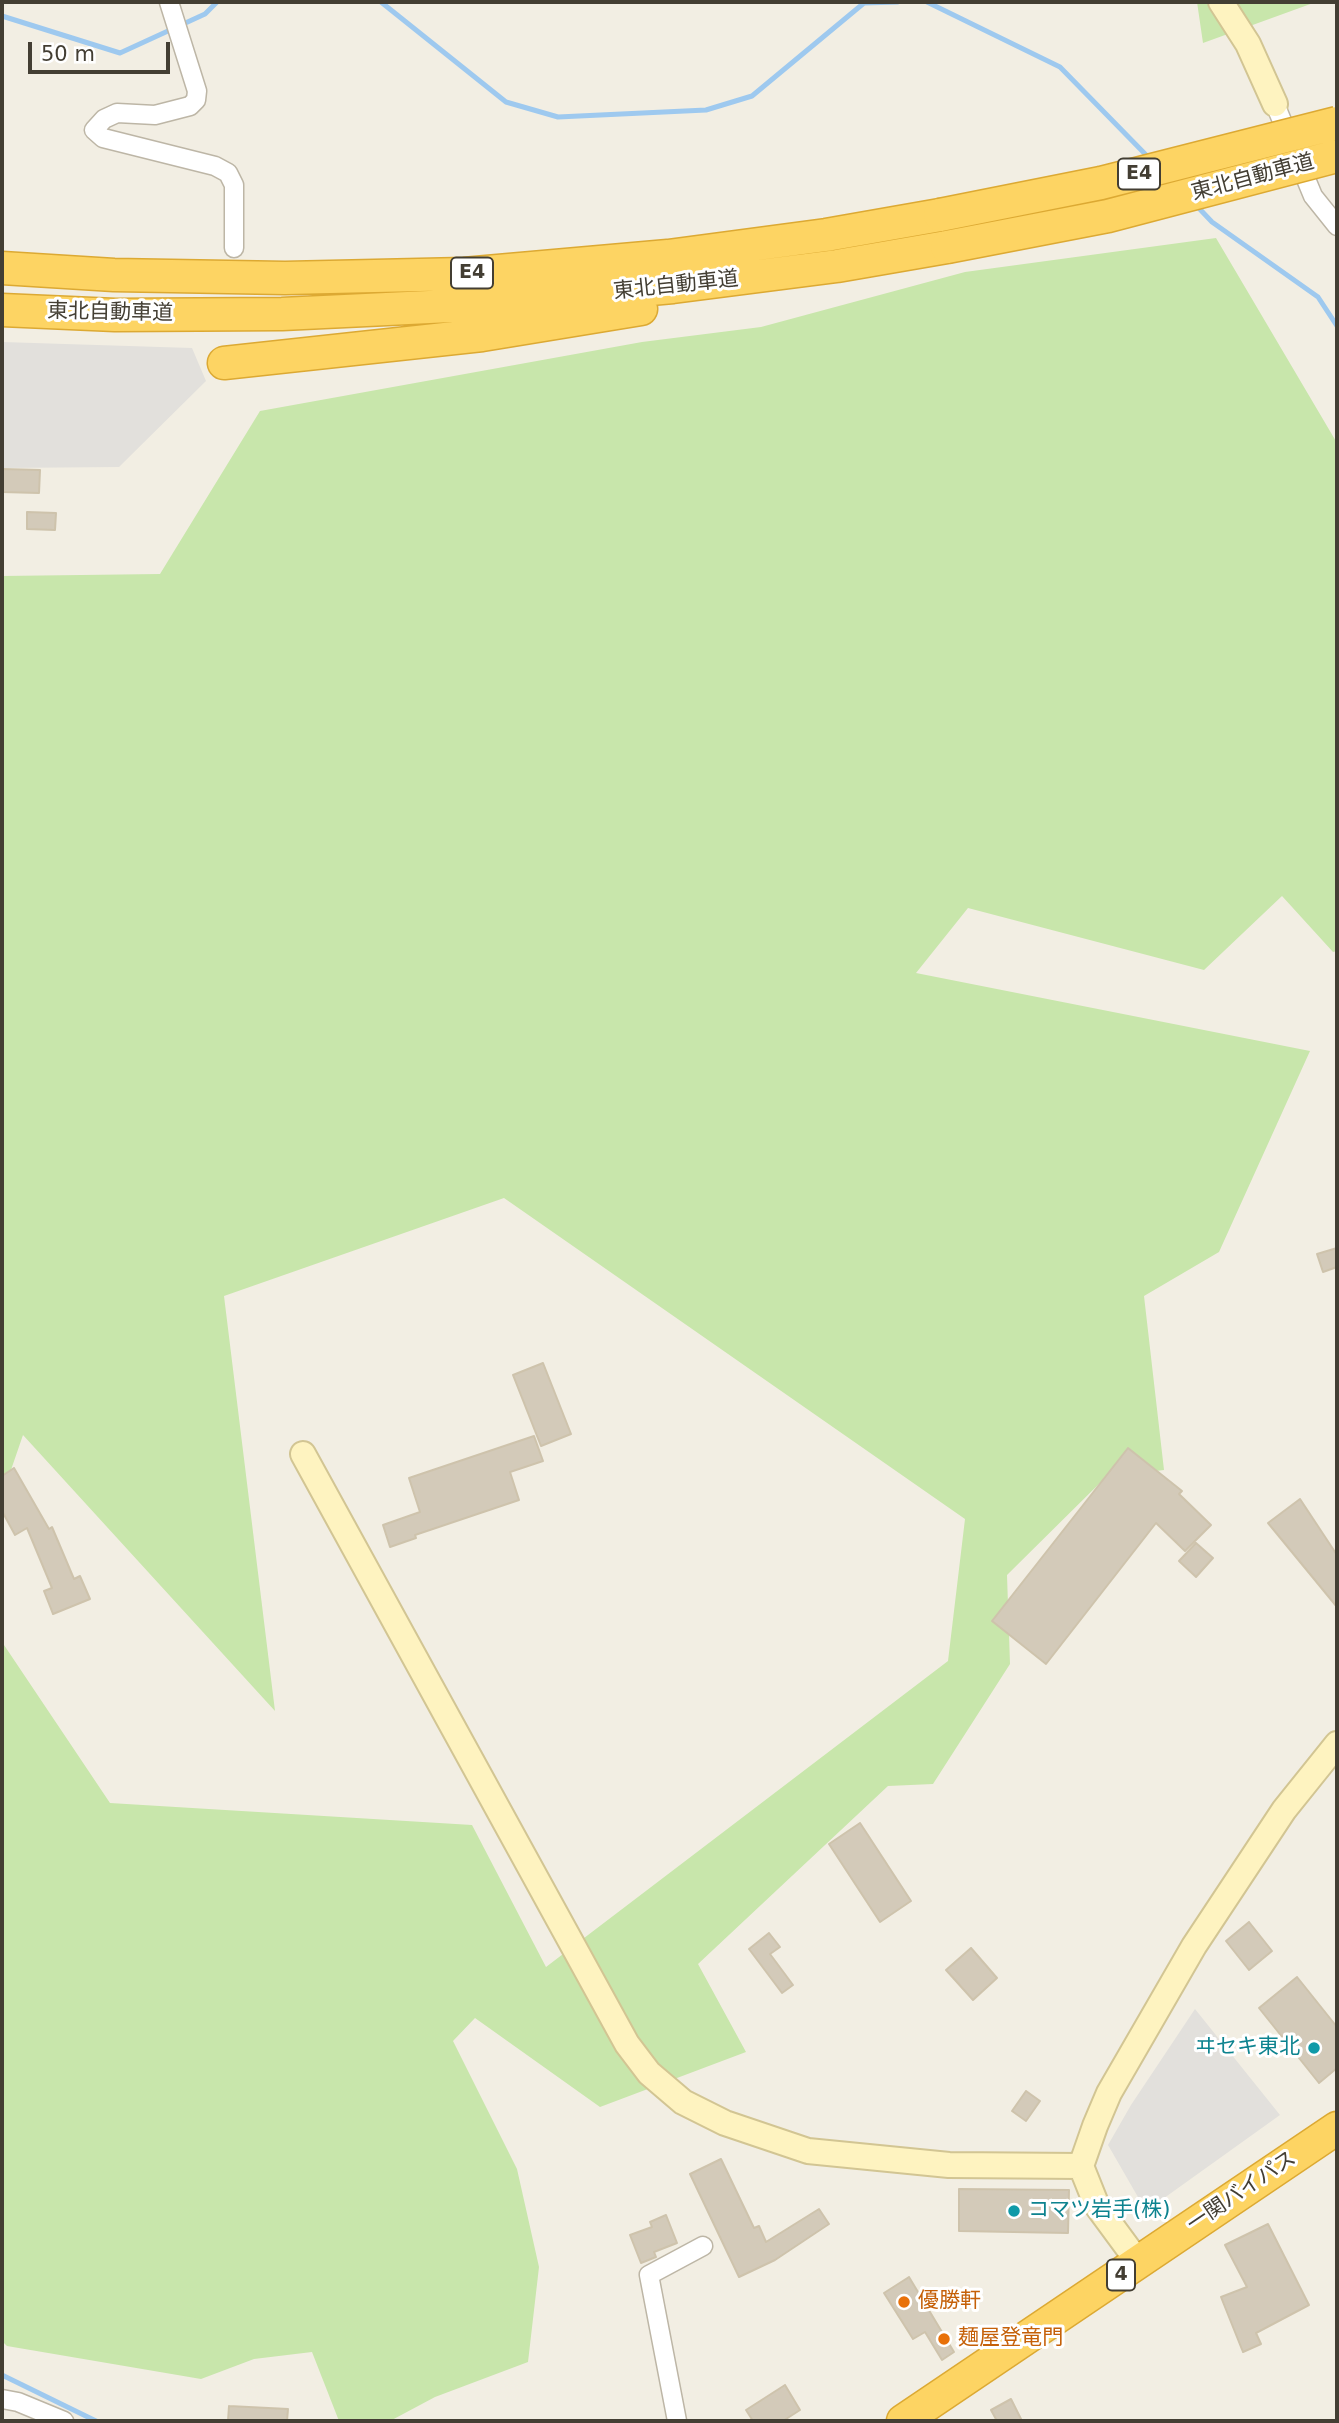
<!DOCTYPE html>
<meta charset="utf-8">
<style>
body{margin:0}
#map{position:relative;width:1339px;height:2423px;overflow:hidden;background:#f2eee3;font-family:"DejaVu Sans",sans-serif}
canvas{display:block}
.frame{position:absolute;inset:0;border:4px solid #433e33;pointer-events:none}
.scale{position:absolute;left:28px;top:42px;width:142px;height:32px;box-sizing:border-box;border:4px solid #433e33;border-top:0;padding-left:9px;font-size:21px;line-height:24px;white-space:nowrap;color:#433e33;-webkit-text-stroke:5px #fff;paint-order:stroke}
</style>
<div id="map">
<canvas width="1339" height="2423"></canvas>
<div class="frame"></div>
<div class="scale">50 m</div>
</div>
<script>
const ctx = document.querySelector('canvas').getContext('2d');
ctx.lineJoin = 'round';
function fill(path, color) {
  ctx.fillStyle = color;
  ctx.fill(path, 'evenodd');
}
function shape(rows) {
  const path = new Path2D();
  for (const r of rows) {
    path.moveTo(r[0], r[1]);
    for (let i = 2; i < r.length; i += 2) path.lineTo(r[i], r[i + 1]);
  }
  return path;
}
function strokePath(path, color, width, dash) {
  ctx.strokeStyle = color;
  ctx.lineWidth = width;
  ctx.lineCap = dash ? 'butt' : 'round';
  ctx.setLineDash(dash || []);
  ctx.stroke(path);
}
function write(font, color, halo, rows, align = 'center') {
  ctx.font = font + ' "DejaVu Sans","Noto Sans JP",sans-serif';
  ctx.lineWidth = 6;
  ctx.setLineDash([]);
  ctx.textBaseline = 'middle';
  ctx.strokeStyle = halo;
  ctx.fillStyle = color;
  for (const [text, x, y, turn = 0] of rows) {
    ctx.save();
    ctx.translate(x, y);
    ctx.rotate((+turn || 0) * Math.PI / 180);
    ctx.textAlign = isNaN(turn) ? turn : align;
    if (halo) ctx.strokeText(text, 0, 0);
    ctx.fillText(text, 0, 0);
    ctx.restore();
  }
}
fill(shape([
 [1197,2,1316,2,1203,43],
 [1216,238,1337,443,1337,951,1333,952,1282,896,1204,970,968,908,916,973,1310,1051,1219,1252,1144,1296,1164,1470,1106,1477,1007,1575,1010,1664,933,1784,888,1786,698,1964,746,2052,600,2107,475,2018,453,2041,517,2169,539,2267,528,2362,435,2397,390,2421,339,2421,312,2352,254,2359,201,2379,7,2346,2,2341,2,1642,110,1803,472,1825,546,1967,948,1661,965,1519,504,1198,224,1296,275,1711,23,1435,2,1496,2,576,160,574,260,411,642,342,761,327,965,272]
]), '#c8e6ab');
fill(shape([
 [2,342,192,348,206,381,119,467,2,468],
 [1195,2009,1280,2115,1146,2211,1108,2145,1131,2105]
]), '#e2e0dc');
strokePath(shape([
 [381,2,506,102,558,117,706,110,752,96,864,3,898,2],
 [927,2,1060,67,1150,159],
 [2,16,120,53,205,14,217,2],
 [1194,203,1212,222,1318,297,1337,326],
 [2,2375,96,2421]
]), '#9ec9ef', 5);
const building = shape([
 [2,469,40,470,39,493,2,492,2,469],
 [27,512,56,513,55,530,27,529,27,512],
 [1337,1248,1337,1267,1323,1272,1317,1254,1337,1248],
 [543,1363,571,1434,541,1446,513,1375,543,1363],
 [534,1436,543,1461,510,1472,519,1500,415,1535,416,1538,390,1547,383,1525,420,1512,409,1478,534,1436],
 [1128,1448,1182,1491,1179,1494,1211,1525,1185,1551,1156,1523,1046,1664,992,1621,1128,1448],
 [14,1468,49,1529,52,1527,74,1579,80,1576,90,1599,53,1614,44,1591,52,1588,27,1528,15,1535,2,1511,2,1476,14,1468],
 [1300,1499,1337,1555,1337,1607,1268,1523,1300,1499],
 [1196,1543,1213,1558,1196,1577,1179,1561,1196,1543],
 [860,1823,911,1901,880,1922,829,1844,860,1823],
 [1249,1922,1272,1951,1249,1970,1226,1941,1249,1922],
 [769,1933,780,1947,770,1954,793,1985,782,1993,749,1949,769,1933],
 [971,1948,997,1978,973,2000,946,1970,971,1948],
 [1297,1977,1337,2027,1337,2068,1319,2083,1259,2008,1297,1977],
 [1026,2091,1040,2101,1026,2121,1012,2111,1026,2091],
 [721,2159,754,2228,759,2226,766,2242,819,2209,829,2224,775,2260,739,2277,690,2174,721,2159],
 [959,2189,1069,2190,1068,2233,959,2231,959,2189],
 [666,2215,677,2243,654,2252,656,2257,641,2263,630,2235,652,2227,650,2222,666,2215],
 [1268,2224,1309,2305,1256,2333,1261,2344,1243,2352,1221,2297,1247,2287,1225,2245,1268,2224],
 [909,2277,954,2352,942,2360,925,2332,913,2339,884,2293,909,2277],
 [785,2385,800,2410,783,2421,753,2421,746,2410,785,2385],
 [1011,2399,1022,2421,997,2421,991,2410,1011,2399],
 [229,2406,288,2409,287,2421,228,2421,229,2406]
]);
fill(building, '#d3cab9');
strokePath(building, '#cec3ac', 2);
const street = shape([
 [169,2,197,91,196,100,190,106,155,115,117,113,104,119,94,130,103,138,215,166,228,173,234,185,234,248],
 [1275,104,1313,196,1337,226],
 [2,2399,18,2402,64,2421],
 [677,2421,649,2275,703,2246]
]);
const secondary = shape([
 [1221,2,1248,44,1275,104],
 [303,1454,627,2044,649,2073,683,2102,725,2123,808,2151,949,2165,1081,2166],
 [1139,2263,1097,2206,1081,2166,1095,2126,1109,2093,1194,1946,1284,1810,1337,1744]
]);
const highway = shape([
 [2,268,114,275,285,278,464,274,668,256,826,235,940,215],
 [2,310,115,315,282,314,471,305,673,287,837,266,947,247],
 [224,363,482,335,641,309],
 [903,2421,1337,2128]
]);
strokePath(street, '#bdb6a6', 21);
strokePath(secondary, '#d2c593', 28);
strokePath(highway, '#dca933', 35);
strokePath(street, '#fff', 18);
strokePath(secondary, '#fef3c0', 24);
strokePath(highway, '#fdd463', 32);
const highwayBridge = shape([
 [940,215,1101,183,1337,123],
 [947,247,1108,216,1337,156]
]);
strokePath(highwayBridge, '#dca933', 35, []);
strokePath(highwayBridge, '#fdd463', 32);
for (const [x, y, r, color] of [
 [1314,2048,7,"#0f9aa8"],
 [1014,2211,7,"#0f9aa8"],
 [904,2302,7,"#e8710a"],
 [944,2339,7,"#e8710a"]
]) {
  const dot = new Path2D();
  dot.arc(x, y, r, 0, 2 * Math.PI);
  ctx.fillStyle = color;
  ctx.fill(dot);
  strokePath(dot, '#fff', 2.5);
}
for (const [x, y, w] of [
 [1139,174,42],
 [472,273,42],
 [1121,2275,28]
]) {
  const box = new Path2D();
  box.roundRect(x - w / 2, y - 15.5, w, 31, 5);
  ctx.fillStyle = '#fff';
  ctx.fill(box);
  strokePath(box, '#433e33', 2);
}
write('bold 19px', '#433e33', null, [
 ["E4",1139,174],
 ["E4",472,273],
 ["4",1121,2275]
]);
write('21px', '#433e33', '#fff', [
 ["東北自動車道",1253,178,-15],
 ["東北自動車道",676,286,-6],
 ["東北自動車道",110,313,1],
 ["一関バイパス",1242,2192,-34]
]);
write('21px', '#0d838f', '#fff', [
 ["ヰセキ東北",1300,2048],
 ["コマツ岩手(株)",1028,2211,"left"]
], 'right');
write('21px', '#c56008', '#fff', [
 ["優勝軒",918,2302],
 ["麺屋登竜門",958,2339]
], 'left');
</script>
